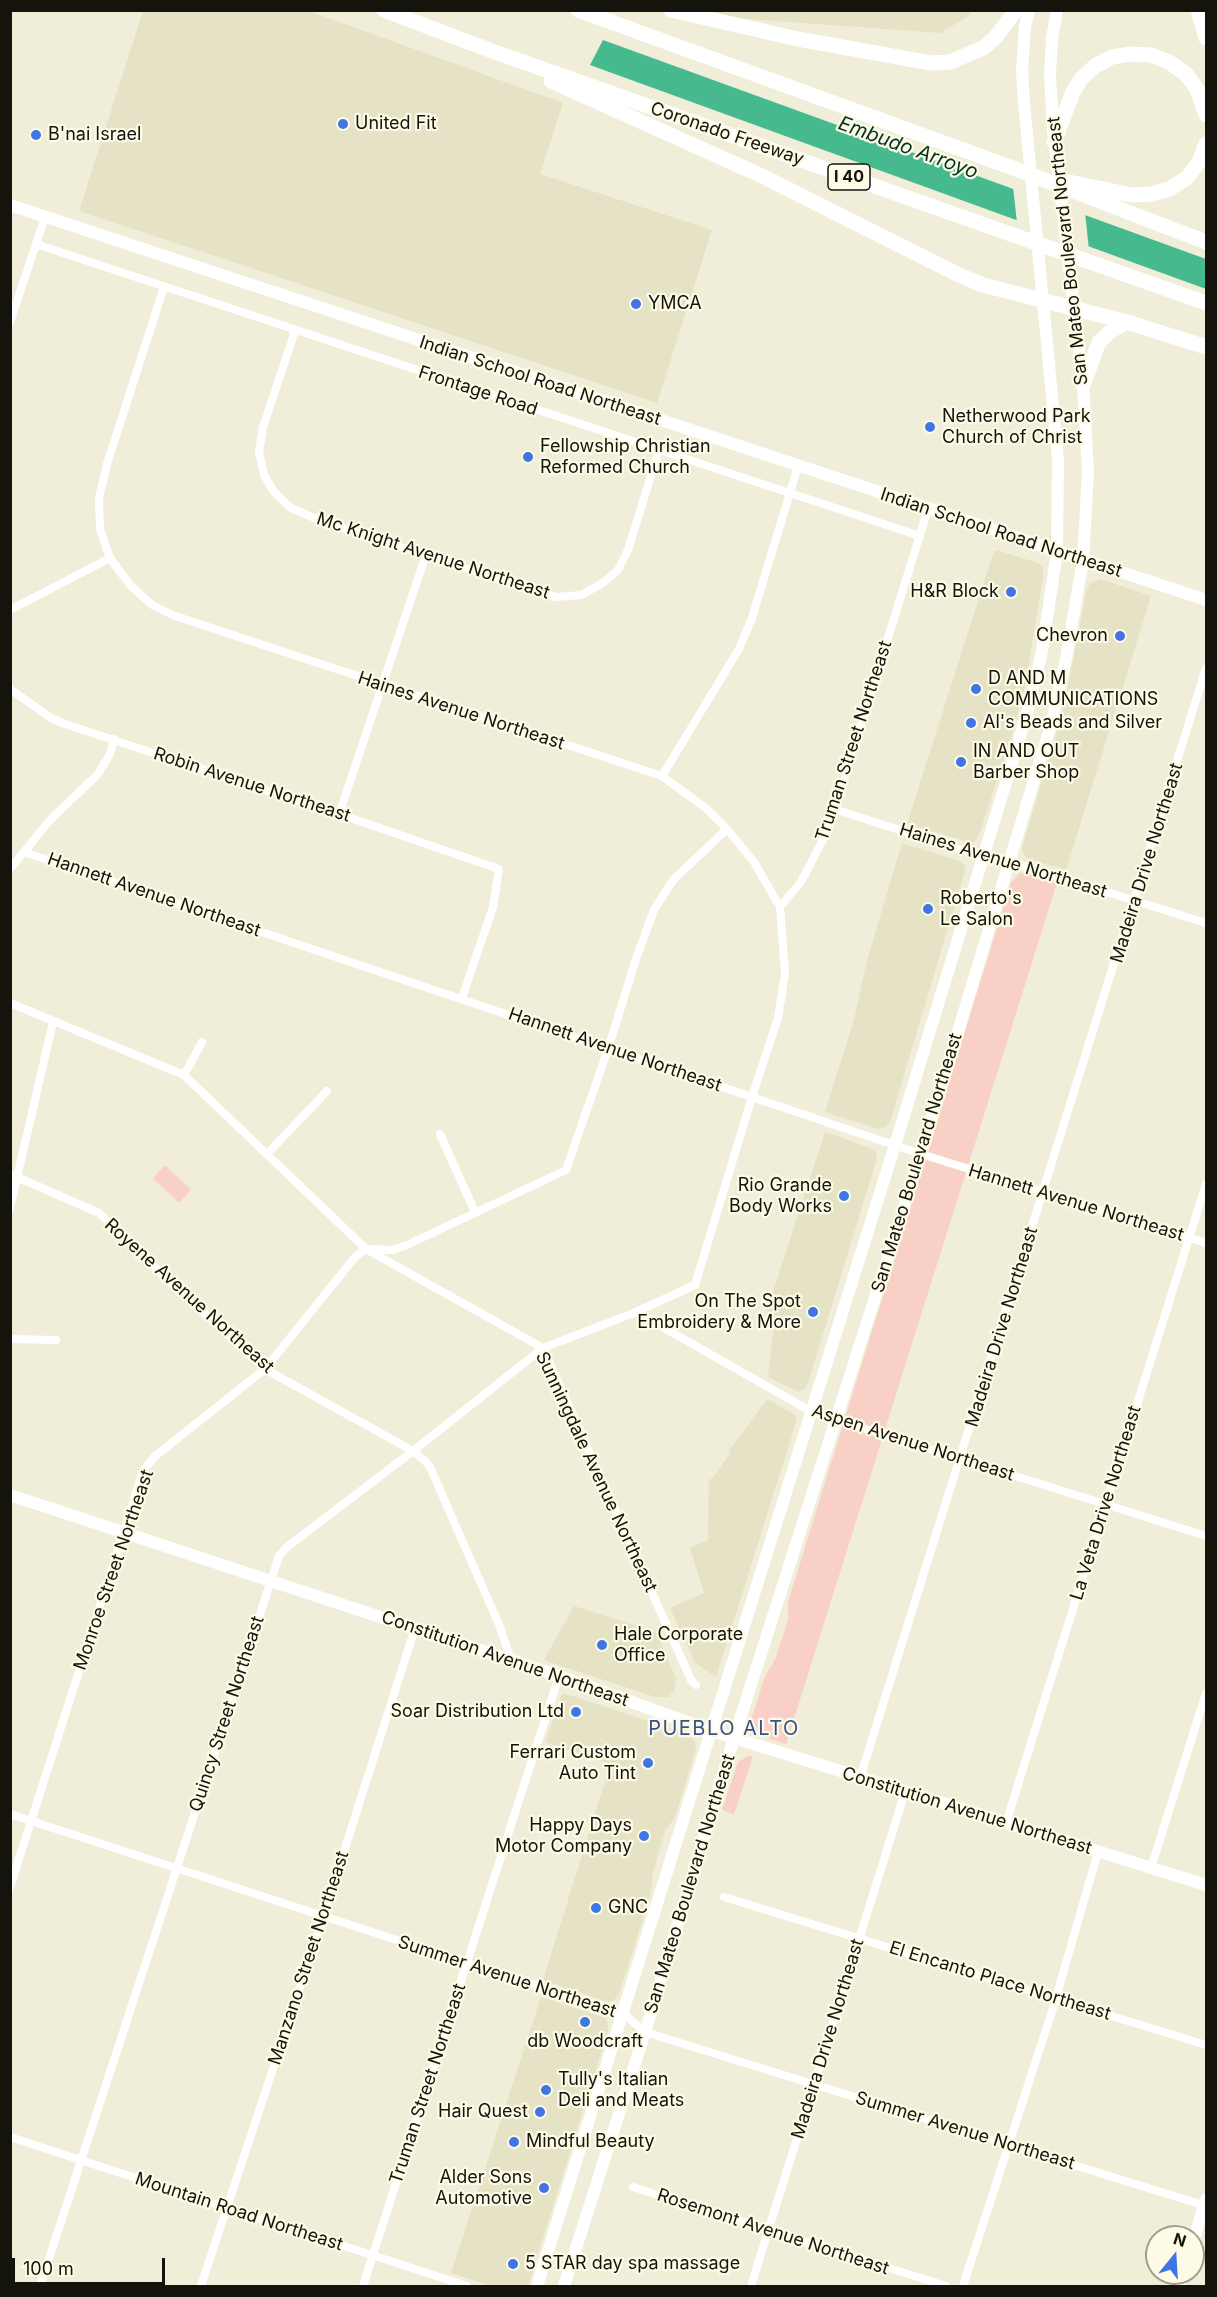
<!DOCTYPE html>
<style>
body{margin:0}
#map{position:relative;width:1217px;height:2297px;overflow:hidden;background:#f0edd9;font-family:Inter,sans-serif}
canvas{display:block}
.frame{position:absolute;inset:0;border:12px solid #14130c;pointer-events:none}
.north{position:absolute;left:1145px;top:2225px;width:60px;height:60px;box-sizing:border-box;background:#fdfae6;border:2px solid #a09e8f;border-radius:50%;rotate:18deg;font-size:16px;font-weight:700;line-height:24px;text-align:center;color:#14130c}
.north::after{content:'';display:block;margin:auto;width:21px;height:27px;background:#3f75e5;clip-path:polygon(50% 0,100% 100%,50% 72%,0 100%)}
.scale{position:absolute;left:12px;top:2258px;width:153px;height:27px;box-sizing:border-box;border:3px solid #14130c;border-top:0;padding-left:8px;font-size:18px;line-height:21px;white-space:nowrap;color:#14130c;-webkit-text-stroke:4px #fdfae6;paint-order:stroke}
</style>
<div id="map">
<canvas width="1217" height="2297"></canvas>
<div class="frame"></div>
<div class="north">N</div>
<div class="scale">100 m</div>
</div>
<script>
const ctx = document.querySelector('canvas').getContext('2d');
ctx.lineJoin = 'round';
function fill(path, color) {
  ctx.fillStyle = color;
  ctx.fill(path, 'evenodd');
}
function shape(rows) {
  const path = new Path2D();
  for (const r of rows) {
    path.moveTo(r[0], r[1]);
    for (let i = 2; i < r.length; i += 2) path.lineTo(r[i], r[i + 1]);
  }
  return path;
}
function strokePath(path, color, width, dash) {
  ctx.strokeStyle = color;
  ctx.lineWidth = width;
  ctx.lineCap = dash ? 'butt' : 'round';
  ctx.setLineDash(dash || []);
  ctx.stroke(path);
}
function write(font, color, halo, rows, align = 'center') {
  ctx.font = font + ' Inter,sans-serif';
  ctx.lineWidth = 4.5;
  ctx.setLineDash([]);
  ctx.textBaseline = 'middle';
  ctx.strokeStyle = halo;
  ctx.fillStyle = color;
  for (const [text, x, y, turn = 0] of rows) {
    ctx.save();
    ctx.translate(x, y);
    ctx.rotate((+turn || 0) * Math.PI / 180);
    ctx.textAlign = isNaN(turn) ? turn : align;
    if (halo) ctx.strokeText(text, 0, 0);
    ctx.fillText(text, 0, 0);
    ctx.restore();
  }
}
fill(shape([
 [309,11,563,103,540,174,712,230,657,403,79,211,143,11],
 [702,11,972,11,967,17,940,33,735,18],
 [996,550,1038,563,1043,567,1043,578,1025,686,1013,732,980,832,976,840,972,843,907,824,993,554],
 [1100,579,1151,596,1066,870,1029,859,1024,855,1022,848,1063,711,1086,593,1090,583],
 [902,843,962,862,965,866,965,871,890,1122,885,1127,879,1129,825,1112,854,1020,867,961],
 [825,1132,870,1148,876,1152,877,1158,808,1383,805,1389,798,1392,768,1377,775,1315,766,1313],
 [767,1399,795,1415,797,1419,716,1677,695,1663,670,1608,704,1593,690,1548,708,1540,709,1479,712,1479,731,1452,729,1451],
 [574,1606,656,1632,676,1678,674,1691,668,1697,655,1697,544,1660],
 [562,1694,566,1694,689,1734,695,1742,696,1749,675,1817,665,1831,653,1872,651,1893,619,1994,613,2001,608,2002,543,1980,609,1769,605,1762,545,1742],
 [541,1997,605,2018,608,2024,608,2031,529,2283,528,2286,492,2286,451,2273]
]), '#e6e2c6');
fill(shape([
 [1020,873,1025,873,1057,883,786,1744,758,1735,752,1730,750,1723,752,1717,765,1676,775,1660,788,1620,788,1602,1011,883],
 [165,1165,191,1190,179,1203,153,1178],
 [748,1756,753,1756,734,1815,722,1810,738,1762]
]), '#f9d0c5');
fill(shape([
 [603,40,1206,259,1206,289,590,65]
]), '#47b98f');
fill(shape([
 [1013,186,1085,212,1089,250,1017,223]
]), '#f0edd9');
strokePath(shape([
 [36,244,920,536],
 [164,287,107,464,99,498,100,529,110,558,130,585,152,605,175,616,662,776,707,809,727,829,754,862,780,907],
 [10,322,45,217],
 [295,331,263,427,259,452,264,475,274,492,291,508,319,520,540,593,556,597,581,595,603,583,618,570,628,550,659,450],
 [10,610,110,558],
 [10,689,51,718,65,724,339,814,499,869,493,907,462,998],
 [662,776,739,649,752,618,798,466],
 [834,809,968,852,1008,861,1206,923],
 [339,814,426,555],
 [24,852,921,1154,1206,1243],
 [10,869,50,820,98,774,110,754,114,739],
 [10,1003,184,1075,366,1249,543,1348,691,1680,696,1685],
 [184,1075,202,1042],
 [440,1134,475,1212],
 [267,1154,327,1091],
 [10,1174,99,1213,169,1281,265,1369,413,1451,425,1461,430,1467,500,1627,511,1660],
 [10,1208,53,1022],
 [636,1312,812,1412,1206,1536],
 [10,1339,56,1340],
 [860,1778,1206,668],
 [10,1814,624,2014,645,2032,1206,2206],
 [1006,1823,1206,1184],
 [1151,1868,1206,1693],
 [10,1887,143,1471,154,1457,265,1369,355,1257,366,1249,393,1250,407,1245,566,1170,608,1049,636,959,654,910,673,880,727,829],
 [724,1897,1206,2045],
 [10,2137,467,2286],
 [633,2187,946,2286],
 [40,2286,279,1556,287,1547,413,1451,543,1348,636,1312,695,1285,752,1097,778,1018,785,974,780,907,801,882,829,828,928,509],
 [201,2286,320,1927,415,1628],
 [363,2286,559,1676],
 [751,2286,905,1792],
 [963,2286,1053,2008,1098,1852]
]), '#fff', 8);
strokePath(shape([
 [10,205,1206,600],
 [10,1495,559,1676,712,1731,1206,1885],
 [1193,2242,1206,2199],
 [537,2286,895,1145,1026,717,1042,651,1057,552,1058,459,1024,103,1022,71,1025,26,1029,10],
 [564,2286,645,2032,734,1738,921,1154,1052,721,1066,659,1083,560,1088,471,1083,385,1053,130,1050,73,1052,38,1057,10],
 [1179,2286,1183,2273]
]), '#fff', 12);
strokePath(shape([
 [384,10,492,51,1206,303],
 [578,10,1024,172,1206,242],
 [671,10,798,39,931,63,950,62,983,48,995,38,1016,10],
 [1198,10,1206,38],
 [551,81,762,176,957,274,983,285,1127,322],
 [1054,142,1073,92,1081,79,1095,66,1112,57,1131,54,1151,55,1169,62,1186,74,1197,89,1206,115],
 [1069,182,1132,195,1152,194,1169,189,1187,178,1199,162,1206,144],
 [1083,385,1099,342,1111,331,1127,322,1206,347]
]), '#fff', 15);
for (const [x, y, r, color] of [
 [343,124,6,"#3f75e5"],
 [36,135,6,"#3f75e5"],
 [636,304,6,"#3f75e5"],
 [930,427,6,"#3f75e5"],
 [528,457,6,"#3f75e5"],
 [1011,592,6,"#3f75e5"],
 [1120,636,6,"#3f75e5"],
 [976,689,6,"#3f75e5"],
 [971,723,6,"#3f75e5"],
 [961,762,6,"#3f75e5"],
 [928,909,6,"#3f75e5"],
 [844,1196,6,"#3f75e5"],
 [813,1312,6,"#3f75e5"],
 [602,1645,6,"#3f75e5"],
 [576,1712,6,"#3f75e5"],
 [648,1763,6,"#3f75e5"],
 [644,1836,6,"#3f75e5"],
 [596,1908,6,"#3f75e5"],
 [585,2022,6,"#3f75e5"],
 [546,2090,6,"#3f75e5"],
 [540,2112,6,"#3f75e5"],
 [514,2142,6,"#3f75e5"],
 [544,2188,6,"#3f75e5"],
 [513,2264,6,"#3f75e5"]
]) {
  const dot = new Path2D();
  dot.arc(x, y, r, 0, 2 * Math.PI);
  ctx.fillStyle = color;
  ctx.fill(dot);
  strokePath(dot, '#fdfae6', 2);
}
for (const [x, y, w] of [
 [849,177,42]
]) {
  const box = new Path2D();
  box.roundRect(x - w / 2, y - 13, w, 26, 4.5);
  ctx.fillStyle = '#fdfae6';
  ctx.fill(box);
  strokePath(box, '#14130c', 1.5);
}
write('bold 16px', '#14130c', null, [
 ["I 40",849,177]
]);
write('18px', '#14130c', '#fdfae6', [
 ["United Fit",355,124],
 ["B'nai Israel",48,135],
 ["YMCA",648,304],
 ["Netherwood Park",942,417],
 ["Church of Christ",942,438],
 ["Fellowship Christian",540,447],
 ["Reformed Church",540,468],
 ["H&R Block",999,592,"right"],
 ["Chevron",1108,636,"right"],
 ["D AND M",988,679],
 ["COMMUNICATIONS",988,700],
 ["Al's Beads and Silver",983,723],
 ["IN AND OUT",973,752],
 ["Barber Shop",973,773],
 ["Roberto's",940,899],
 ["Le Salon",940,920],
 ["Rio Grande",832,1186,"right"],
 ["Body Works",832,1207,"right"],
 ["On The Spot",801,1302,"right"],
 ["Embroidery & More",801,1323,"right"],
 ["Hale Corporate",614,1635],
 ["Office",614,1656],
 ["Soar Distribution Ltd",564,1712,"right"],
 ["Ferrari Custom",636,1753,"right"],
 ["Auto Tint",636,1774,"right"],
 ["Happy Days",632,1826,"right"],
 ["Motor Company",632,1847,"right"],
 ["GNC",608,1908],
 ["db Woodcraft",585,2042,"center"],
 ["Tully's Italian",558,2080],
 ["Deli and Meats",558,2101],
 ["Hair Quest",528,2112,"right"],
 ["Mindful Beauty",526,2142],
 ["Alder Sons",532,2178,"right"],
 ["Automotive",532,2199,"right"],
 ["5 STAR day spa massage",525,2264]
], 'left');
write('18px', '#14130c', '#fdfae6', [
 ["Coronado Freeway",727,134,19],
 ["San Mateo Boulevard Northeast",1068,251,-96],
 ["Indian School Road Northeast",540,381,18],
 ["Frontage Road",478,391,18],
 ["Indian School Road Northeast",1001,533,18],
 ["Mc Knight Avenue Northeast",433,556,18],
 ["Haines Avenue Northeast",461,711,18],
 ["Truman Street Northeast",854,741,-72],
 ["Robin Avenue Northeast",252,785,18],
 ["Haines Avenue Northeast",1003,861,17],
 ["Madeira Drive Northeast",1147,863,-73],
 ["Hannett Avenue Northeast",154,895,19],
 ["Hannett Avenue Northeast",615,1050,19],
 ["San Mateo Boulevard Northeast",917,1163,-73],
 ["Hannett Avenue Northeast",1076,1203,17],
 ["Royene Avenue Northeast",189,1296,42],
 ["Madeira Drive Northeast",1002,1327,-73],
 ["Aspen Avenue Northeast",913,1443,18],
 ["Sunningdale Avenue Northeast",596,1472,65],
 ["La Veta Drive Northeast",1106,1503,-73],
 ["Monroe Street Northeast",114,1570,-71],
 ["Constitution Avenue Northeast",505,1659,19],
 ["Quincy Street Northeast",227,1714,-72],
 ["Constitution Avenue Northeast",967,1811,17],
 ["San Mateo Boulevard Northeast",690,1884,-73],
 ["Manzano Street Northeast",309,1958,-72],
 ["Summer Avenue Northeast",507,1977,18],
 ["El Encanto Place Northeast",1000,1981,17],
 ["Madeira Drive Northeast",828,2039,-73],
 ["Truman Street Northeast",428,2084,-72],
 ["Summer Avenue Northeast",965,2131,17],
 ["Mountain Road Northeast",239,2212,18],
 ["Rosemont Avenue Northeast",773,2232,18]
]);
write('italic 20px', '#032', '#fdfae6', [
 ["Embudo Arroyo",908,148,20]
]);
ctx.letterSpacing = '1.5px';
write('20px', '#36528b', '#fdfae6', [
 ["PUEBLO ALTO",724,1729]
]);
ctx.letterSpacing = '0px';
</script>
